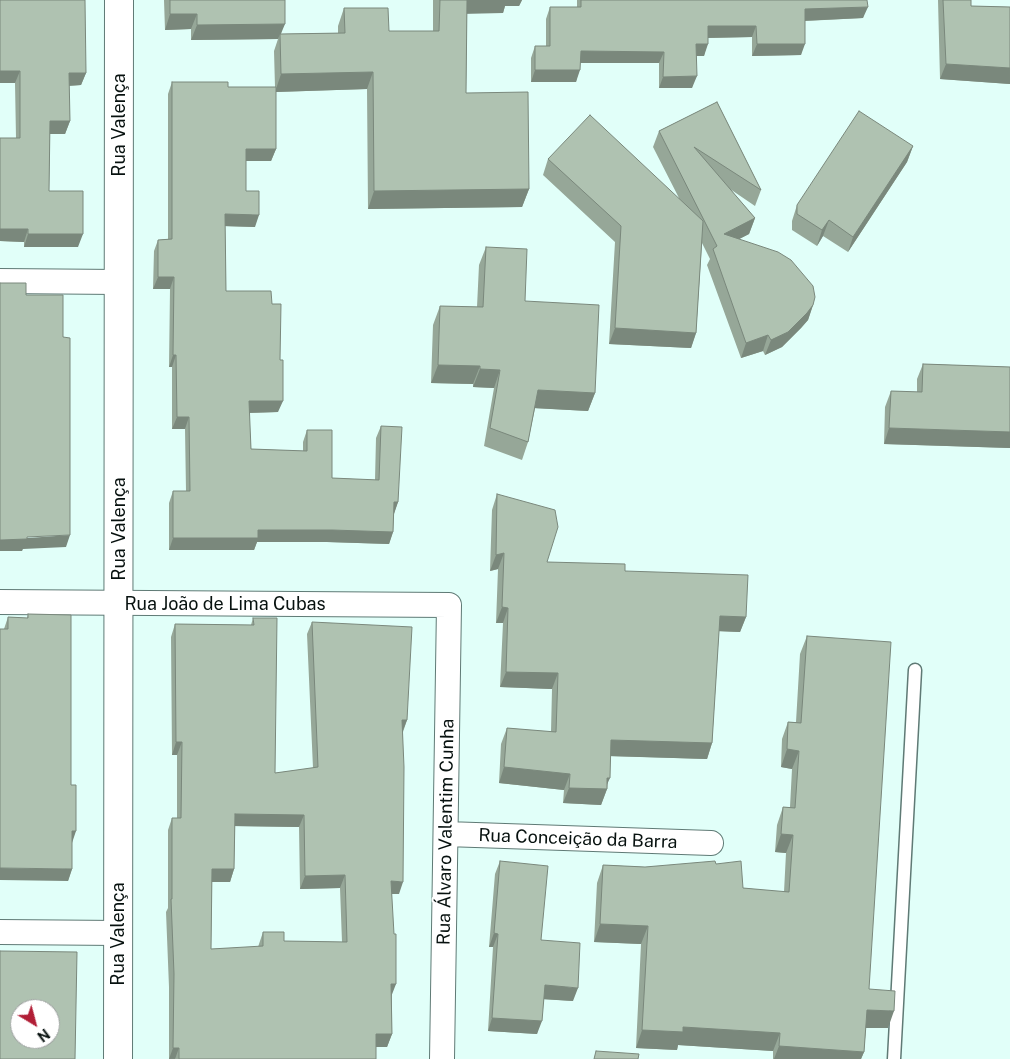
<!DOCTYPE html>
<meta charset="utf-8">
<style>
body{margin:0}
#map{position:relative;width:1010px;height:1059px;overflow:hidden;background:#e1fff9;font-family:"Public Sans",sans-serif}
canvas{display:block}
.north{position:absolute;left:10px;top:999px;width:50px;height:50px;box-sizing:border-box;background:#fff;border:1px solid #9ca09f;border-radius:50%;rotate:143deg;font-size:14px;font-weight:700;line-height:20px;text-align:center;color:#07110f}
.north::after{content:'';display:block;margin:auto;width:18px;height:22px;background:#b11e36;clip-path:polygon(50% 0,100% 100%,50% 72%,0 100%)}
</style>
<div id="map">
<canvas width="1010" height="1059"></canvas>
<div class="north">N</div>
</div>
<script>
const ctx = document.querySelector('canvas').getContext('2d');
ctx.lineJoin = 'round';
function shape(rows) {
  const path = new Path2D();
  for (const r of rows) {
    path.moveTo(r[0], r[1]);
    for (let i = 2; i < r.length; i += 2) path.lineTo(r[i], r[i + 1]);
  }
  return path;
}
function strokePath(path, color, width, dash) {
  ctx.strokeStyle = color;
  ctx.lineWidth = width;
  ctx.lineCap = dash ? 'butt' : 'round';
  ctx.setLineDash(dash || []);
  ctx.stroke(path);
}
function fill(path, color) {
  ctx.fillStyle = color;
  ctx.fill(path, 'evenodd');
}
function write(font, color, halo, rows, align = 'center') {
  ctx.font = font + ' "Public Sans",sans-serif';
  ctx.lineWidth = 4;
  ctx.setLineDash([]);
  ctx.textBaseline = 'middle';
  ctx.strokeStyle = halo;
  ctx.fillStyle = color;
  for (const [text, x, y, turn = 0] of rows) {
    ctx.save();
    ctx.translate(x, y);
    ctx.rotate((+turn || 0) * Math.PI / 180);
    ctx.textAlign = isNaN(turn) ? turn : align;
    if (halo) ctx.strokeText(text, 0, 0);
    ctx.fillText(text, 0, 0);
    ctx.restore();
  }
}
const lane = shape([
 [894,1059,915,670]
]);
const street = shape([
 [0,281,119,282],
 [0,602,449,605,442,1059],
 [446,834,711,843],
 [0,932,118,933]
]);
const secondary = shape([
 [118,1059,119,0]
]);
strokePath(lane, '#5f7a75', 15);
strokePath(street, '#5f7a75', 26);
strokePath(secondary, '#5f7a75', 30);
strokePath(lane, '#fff', 12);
strokePath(street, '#fff', 24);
strokePath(secondary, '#fff', 28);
fill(shape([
 [0,0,86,73,81,85,69,86,70,121,65,134,50,134,49,191,78,247,24,247,24,242,0,241,0,138,16,138,15,83],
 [164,0,285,0,281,34,338,33,338,26,344,8,389,31,433,31,433,0,522,0,519,6,505,6,503,13,467,13,466,93,529,189,522,207,368,209,367,89,276,92,276,149,271,161,246,161,246,191,255,227,225,226,226,291,278,412,249,413,251,449,303,451,303,442,307,430,332,478,375,480,376,438,381,426,398,502,394,513,393,532,389,544,327,542,257,542,254,550,169,550,169,503,173,491,186,491,185,429,172,429,172,367,169,367,170,289,153,289,154,251,158,240,168,239,168,94,172,82,228,87,275,87,274,51,278,39,191,40,191,29,165,30],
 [577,0,867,0,863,18,805,21,801,55,752,56,752,37,708,38,704,56,696,56,692,88,659,88,659,63,580,63,576,82,531,82,531,58,535,46,546,46,546,19,550,7,577,7],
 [938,0,971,0,971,6,1010,7,1010,84,940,79],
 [717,102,761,190,755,206,730,189,755,218,749,234,739,239,813,305,808,320,801,328,782,347,765,355,763,351,741,358,707,265,710,259,702,243,696,333,691,348,609,344,615,242,543,175,548,159,679,198,653,147,659,131],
 [913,146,907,162,848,252,823,236,817,246,792,230,792,221,797,205],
 [486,247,525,301,595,393,588,411,535,408,528,442,522,460,484,446,494,388,473,387,473,384,431,383,433,325,440,306,477,307,479,265],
 [923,364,1010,367,1010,448,884,444,885,407,891,391,917,392,917,379],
 [497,494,547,562,625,571,746,617,740,632,719,631,712,743,707,759,611,756,607,789,601,805,563,803,564,790,499,783,501,744,507,728,551,732,552,689,500,687,503,623,496,623,498,569,490,571,492,510],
 [28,614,71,785,72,869,68,881,4,629,8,617,27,618],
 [253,618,275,773,313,768,307,634,312,622,407,720,403,732,399,894,392,894,392,1034,387,1047,376,1047,376,1059,169,1059,169,987,166,912,168,908,168,830,172,818,177,818,177,755,172,755,171,637,175,624,251,625],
 [235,826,299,827,300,889,340,888,342,942,284,941,263,932,258,947,211,949,212,882,230,882,234,869],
 [807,636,869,989,888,1028,866,1028,864,1052,861,1059,773,1059,773,1051,678,1045,677,1050,636,1048,641,944,594,942,597,883,603,865,645,867,716,864,743,888,784,892,786,853,775,852,777,825,783,807,790,807,792,769,781,767,782,739,788,722,796,722,800,654],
 [500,861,573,1001,544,999,537,1034,488,1031,493,947,489,947,495,874]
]), '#96a798');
fill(shape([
 [466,0,522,0,519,6,505,6,503,13,461,14],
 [868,7,863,18,800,21,805,9],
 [170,14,197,14,191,29,165,30],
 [285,24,280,36,280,34,278,39,191,40,197,25],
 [708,26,756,26,752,37,703,38],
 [696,44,708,44,704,56,692,56],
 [757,44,805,44,801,55,752,56],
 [581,51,664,52,659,63,576,63],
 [946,64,1010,68,1010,84,940,79],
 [535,70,580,70,576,82,531,82],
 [0,71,20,71,15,83,0,83],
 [373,72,367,89,275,92,281,74],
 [69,73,86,73,81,85,64,86],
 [697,76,692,88,659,88,663,77],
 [50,121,70,121,65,134,45,134],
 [913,146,907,162,848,252,853,237],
 [246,149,276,149,271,161,242,161],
 [529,189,522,207,368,209,374,191],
 [225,214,259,215,255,227,221,226],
 [755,218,749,234,718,250,724,234],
 [829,220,823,236,817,246,822,230],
 [0,229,28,229,24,242,0,241],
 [28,234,83,234,78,247,24,247],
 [158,277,174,277,170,289,153,289],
 [813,305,808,320,801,328,782,347,765,355,771,340],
 [615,328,696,333,691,348,609,344],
 [768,335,763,351,741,358,746,343],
 [173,355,176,355,172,367,169,367],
 [438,365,480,366,473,384,431,383],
 [480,369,500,370,494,388,473,387],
 [538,390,595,393,588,411,532,408],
 [249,401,283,401,278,412,244,413],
 [177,417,189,417,185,429,172,429],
 [889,428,1010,432,1010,448,884,444],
 [394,502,398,502,394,514],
 [258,530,332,530,393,532,389,544,327,542,257,542,254,550,169,550,173,538],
 [70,535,66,547,23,549,22,551,0,551,0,540],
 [504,553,498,569,490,571,496,555],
 [502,607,508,608,503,623,496,623],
 [720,616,746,617,740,632,714,631],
 [506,672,558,673,552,689,500,687],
 [402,720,407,720,402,733],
 [611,740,712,743,707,759,606,756],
 [176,742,182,742,177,755,172,755],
 [787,749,799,751,792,769,781,767],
 [504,767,570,774,564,790,499,783],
 [607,778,610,778,605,789,607,789,601,805,563,803,569,788],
 [235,814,304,815,299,827,230,826],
 [72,831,76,831,72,843],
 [781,834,793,835,786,853,775,852],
 [0,868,72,869,68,881,0,880],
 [212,869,234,869,230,882,207,882],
 [345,875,340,888,300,889,305,876],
 [391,881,403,882,399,894,386,894],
 [600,924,648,926,641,944,594,942],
 [494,933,498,934,493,947,489,947],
 [391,984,396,984,391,997],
 [545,985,578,988,573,1001,540,999],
 [867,1010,894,1011,888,1028,860,1028],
 [492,1018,542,1021,537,1034,488,1031],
 [683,1027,780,1033,773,1051,678,1045,677,1050,636,1048,642,1030],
 [376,1034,392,1034,387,1047,371,1047],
 [779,1046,864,1052,861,1059,774,1059],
 [173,1048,179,1048,175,1059,169,1059]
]), '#7a887c');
const building = shape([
 [0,0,85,0,86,73,69,73,70,121,50,121,49,191,83,191,83,234,28,234,28,229,0,229,0,138,20,138,20,71,0,71,0,0],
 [170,0,285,0,285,24,197,25,197,14,170,14,170,0],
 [440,0,467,0,466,93,528,92,529,189,374,191,373,72,281,74,280,34,345,33,344,8,388,8,389,31,439,31,440,0],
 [581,0,867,0,868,7,805,9,805,44,757,44,756,26,708,26,708,44,696,44,697,76,663,77,664,52,581,51,580,70,535,70,535,46,550,46,550,7,581,7,581,0],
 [943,0,971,0,971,6,1010,7,1010,68,946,64,943,0],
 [172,82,228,82,228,87,276,87,276,149,246,149,246,191,259,191,259,215,225,214,226,291,271,291,272,304,281,304,280,360,283,360,283,401,249,401,251,449,307,451,307,430,332,430,332,478,379,480,381,426,402,427,398,502,394,502,393,532,332,530,258,530,258,538,173,538,173,491,190,491,189,417,177,417,176,355,173,355,174,277,158,277,158,240,172,239,172,82],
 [717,102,761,190,694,147,755,218,724,234,778,252,791,260,813,286,815,297,813,305,807,313,788,332,771,340,768,335,746,343,713,249,717,246,659,131,717,102],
 [859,111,913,146,853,237,829,220,822,230,797,214,797,205,859,111],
 [590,115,703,221,696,333,615,328,621,226,548,159,590,115],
 [486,247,527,249,525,301,599,305,595,393,538,390,528,442,490,428,500,370,480,369,480,366,438,365,440,306,483,307,486,247],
 [0,283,26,283,26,295,63,295,63,337,70,338,70,535,27,537,27,539,0,540,0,283],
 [923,364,1010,367,1010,432,889,428,891,391,922,392,923,364],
 [497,494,555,510,558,527,547,562,625,564,625,571,748,575,746,617,720,616,712,743,611,740,610,778,607,778,607,789,569,788,570,774,504,767,507,728,556,732,558,673,506,672,508,608,502,607,504,553,496,555,497,494],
 [28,614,71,615,71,785,76,785,76,831,72,831,72,869,0,868,0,629,8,629,8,617,28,618,28,614],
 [253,618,277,618,275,773,318,767,312,622,412,627,407,720,402,720,404,767,403,882,391,881,394,934,396,934,396,984,391,984,392,1034,376,1034,376,1059,179,1059,179,1048,173,1048,174,974,171,899,172,899,172,818,181,818,182,742,176,742,175,624,254,625,253,618],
 [235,814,304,815,305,876,345,875,347,942,284,941,284,932,263,932,263,946,211,949,212,869,234,869,235,814],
 [807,636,891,642,869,989,895,991,894,1011,867,1010,864,1052,779,1046,780,1033,683,1027,683,1032,642,1030,648,926,600,924,603,865,645,867,715,861,716,864,741,861,743,888,789,892,793,835,781,834,783,807,795,808,799,751,787,749,788,722,801,723,807,636],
 [500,861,548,866,541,940,580,943,578,988,545,985,542,1021,492,1018,498,934,494,933,500,861],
 [0,951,77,952,75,1059,0,1059,0,951],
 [20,1009,50,1009,50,1039,20,1039,20,1009],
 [596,1051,639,1054,638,1059,594,1059,596,1051]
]);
fill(building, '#afc2b1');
strokePath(building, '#7a887c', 1);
write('18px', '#07110f', '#fff', [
 ["Rua Valença",119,125,-90],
 ["Rua Valença",119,529,-90],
 ["Rua João de Lima Cubas",225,604],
 ["Rua Álvaro Valentim Cunha",446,832,-89],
 ["Rua Conceição da Barra",578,839,2],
 ["Rua Valença",118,934,-90]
]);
</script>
